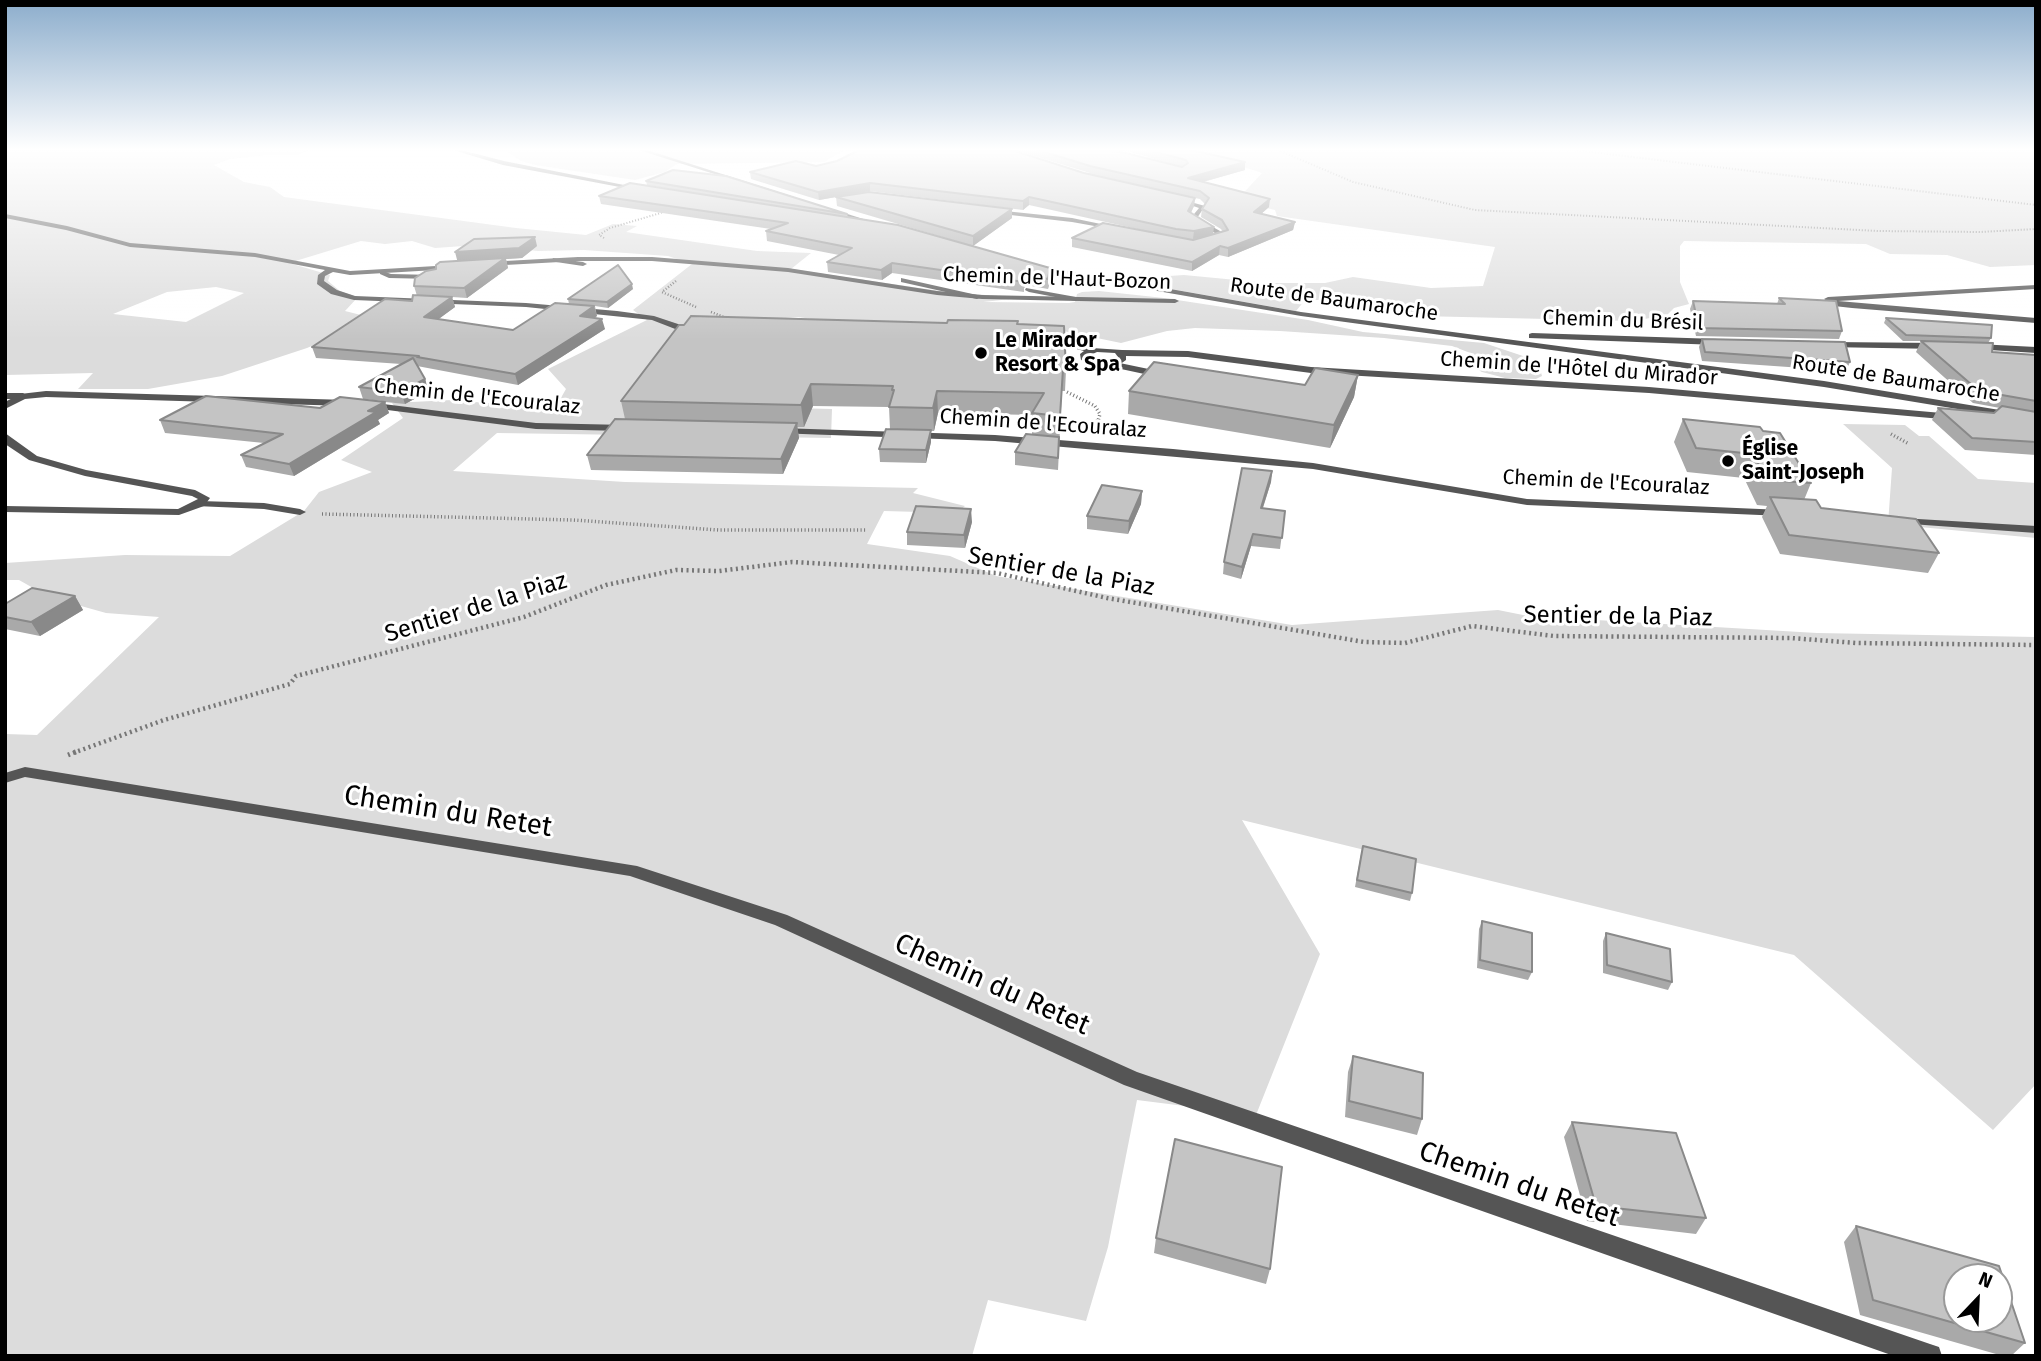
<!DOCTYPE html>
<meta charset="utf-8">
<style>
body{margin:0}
#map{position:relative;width:2041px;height:1361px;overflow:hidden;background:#fff;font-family:"Fira Sans",sans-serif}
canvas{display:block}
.frame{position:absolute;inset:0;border:7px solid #000;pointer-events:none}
.north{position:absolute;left:1943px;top:1263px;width:70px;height:70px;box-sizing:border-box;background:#fff;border:2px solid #999;border-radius:50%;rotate:23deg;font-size:19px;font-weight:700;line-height:28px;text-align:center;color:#000}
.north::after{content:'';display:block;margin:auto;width:24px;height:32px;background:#000;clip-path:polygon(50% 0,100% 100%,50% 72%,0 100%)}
</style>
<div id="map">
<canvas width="2041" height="1361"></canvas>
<div class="frame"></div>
<div class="north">N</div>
</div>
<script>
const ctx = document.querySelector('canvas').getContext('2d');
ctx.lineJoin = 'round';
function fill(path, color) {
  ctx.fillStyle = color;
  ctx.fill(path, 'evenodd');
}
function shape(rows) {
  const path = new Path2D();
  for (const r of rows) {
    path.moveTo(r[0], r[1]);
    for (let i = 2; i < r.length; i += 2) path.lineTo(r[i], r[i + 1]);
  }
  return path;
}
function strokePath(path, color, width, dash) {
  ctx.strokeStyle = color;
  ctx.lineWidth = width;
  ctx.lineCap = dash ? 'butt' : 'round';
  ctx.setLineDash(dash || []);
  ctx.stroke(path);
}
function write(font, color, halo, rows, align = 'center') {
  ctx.font = font + ' "Fira Sans",sans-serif';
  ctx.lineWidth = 6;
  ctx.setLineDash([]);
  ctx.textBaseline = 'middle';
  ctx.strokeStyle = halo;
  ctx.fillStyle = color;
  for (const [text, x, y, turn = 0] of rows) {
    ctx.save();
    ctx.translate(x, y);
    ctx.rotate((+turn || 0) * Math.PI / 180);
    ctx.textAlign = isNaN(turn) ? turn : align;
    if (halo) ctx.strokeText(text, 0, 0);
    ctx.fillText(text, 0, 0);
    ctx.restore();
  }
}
fill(shape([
 [5,150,309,150,297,155,267,155,230,159,214,165,244,182,270,187,284,197,516,228,586,235,613,224,637,226,626,232,757,251,811,253,791,269,940,291,1020,298,983,302,1069,303,1075,302,1077,294,1082,292,1099,291,1164,298,1308,320,1363,332,1484,343,1523,356,1540,369,1542,376,1536,379,1505,378,1482,372,1469,365,1473,354,1452,346,1384,338,1280,331,1195,328,1167,331,1121,343,1039,326,826,321,798,317,697,325,632,404,832,409,831,438,497,433,453,471,625,482,918,488,913,493,965,506,957,513,884,511,867,544,950,556,996,576,1292,625,1498,610,1528,616,1817,633,2036,637,2036,1084,1993,1130,1794,955,1242,820,1320,954,1256,1115,1137,1100,1108,1247,1086,1321,988,1300,972,1356,5,1356,5,734,37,735,159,617,106,613,49,597,19,580,5,580,5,563,125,555,230,556,304,511,319,492,372,472,341,460,403,418,392,403,452,400,534,407,558,403,566,389,548,369,647,320,633,310,692,264,668,256,584,250,538,251,478,245,435,248,412,241,385,244,361,241,289,263,330,275,328,281,340,291,358,297,345,311,369,317,337,335,307,348,222,376,148,389,78,389,93,373,5,375],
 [216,287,244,293,186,322,113,314,167,292],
 [505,150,845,150,824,162,677,164,665,172,635,180,535,165,521,161],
 [1193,150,2036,150,2036,265,1990,267,1947,255,1890,254,1866,244,1684,241,1680,246,1680,282,1689,304,1674,308,1667,315,1633,321,1420,316,1391,307,1340,300,1305,300,1296,311,1154,286,1169,276,1184,275,1268,283,1325,283,1353,277,1431,288,1483,286,1495,247,1277,216,1275,210,1236,201,1262,173],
 [1843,424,1905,425,1919,436,1929,436,1978,479,2036,483,2036,538,1888,524,1892,468]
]), '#dcdcdc');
strokePath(shape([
 [1278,150,1353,182,1475,210,1878,231,1980,232,2036,229],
 [1574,150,2036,205],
 [604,238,599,235,610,228,664,212]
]), '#777', 2, [1, 2]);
strokePath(shape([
 [676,281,662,292,696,307],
 [711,312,729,319]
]), '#777', 2.5, [1, 2]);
strokePath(shape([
 [1067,392,1095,406,1100,414,1098,421,1088,423],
 [1891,434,1909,444],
 [322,514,573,520,719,530,866,530]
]), '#777', 3.5, [1, 2.5]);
strokePath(shape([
 [73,753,164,720,290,684,296,676,524,617,606,585,676,570,719,571,792,562,997,573,1107,598,1364,642,1405,643,1472,626,1554,636,1791,638,1856,643,2036,645]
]), '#777', 4.5, [2, 3.5]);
strokePath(shape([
 [68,755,78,751]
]), '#777', 5, [2, 4.5]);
fill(shape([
 [453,150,461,150,504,161,644,189,641,191,503,165,453,150],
 [553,258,583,262,587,264,583,266,556,262,552,260,553,258],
 [380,270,391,274,434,275,438,277,434,279,389,278,380,274,380,270],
 [901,278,977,295,981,297,977,299,901,282,901,278],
 [1026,288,1076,297,1080,299,1076,301,1029,292,1025,290,1026,288],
 [1110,361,1163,372,1168,375,1163,378,1107,366,1105,364,1110,361],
 [5,393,23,393,28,396,23,399,5,399,5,393],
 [200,501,264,503,300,509,306,512,300,515,264,509,196,506,194,504,200,501]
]), '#555');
fill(shape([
 [639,150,647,150,882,225,877,226,639,150],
 [1173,197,1205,206,1197,218,1220,231,1224,240,1206,244,1206,240,1217,237,1215,233,1190,219,1199,208,1173,199,1173,197],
 [995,210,1072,218,1120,228,1117,230,1072,222,993,213,995,210],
 [5,214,67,226,130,243,255,253,350,271,453,265,457,267,453,269,350,275,333,272,325,276,324,281,337,290,355,296,526,303,617,311,654,316,684,326,697,326,701,329,697,332,683,332,652,320,526,307,354,300,331,294,317,284,318,275,325,270,255,257,130,247,66,230,5,218,5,214],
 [578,257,652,257,788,268,937,291,982,295,1175,299,1179,301,1175,303,982,299,937,295,788,272,652,261,578,261,487,266,483,264,487,262,578,257],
 [1034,265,1301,312,1824,381,2036,416,2036,422,1824,387,1301,316,1031,269,1030,267,1034,265],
 [2036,285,2036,289,1838,301,2036,318,2036,323,1852,308,1834,306,1824,299,1828,297,2036,285],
 [1532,333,1718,339,1722,342,1718,345,1529,338,1529,334,1532,333],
 [1046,335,1092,348,1122,350,1188,351,1311,367,1649,387,1953,414,1958,417,1953,420,1649,393,1311,373,1188,357,1126,356,1126,360,1119,365,1104,367,1081,360,1080,354,1084,351,1043,340,1042,338,1046,335],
 [1097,352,1115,353,1118,357,1114,360,1104,361,1088,356,1097,352],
 [1830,342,1939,343,1943,346,1939,349,1827,347,1827,343,1830,342],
 [1977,344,2036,347,2036,353,1974,349,1973,347,1977,344],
 [46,391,347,400,352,403,347,406,46,397,25,399,5,409,5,402,20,394,46,391],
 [367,402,536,423,626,425,631,428,626,431,536,429,364,407,362,405,367,402],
 [779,428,995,435,1173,449,1313,463,1527,499,1783,510,1789,513,1783,516,1527,505,1313,469,995,441,775,433,774,431,779,428],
 [5,433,37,456,86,470,195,490,210,498,204,506,179,515,5,512,5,506,178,509,198,499,192,496,85,476,29,460,5,444,5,433],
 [1901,518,2036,526,2036,533,1897,523,1897,519,1901,518],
 [25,767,637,866,787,915,1137,1072,1930,1344,1939,1347,1942,1356,1894,1356,1124,1085,775,925,630,876,25,777,5,783,5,773,25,767]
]), '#555');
fill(shape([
 [1015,150,1103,150,1182,167,1127,151,1104,150,1191,150,1245,162,1245,170,1203,182,1269,207,1261,214,1295,222,1293,230,1228,257,1219,255,1192,271,1072,247,1072,238,1142,230,1029,205,1023,210,870,191,850,195,1012,218,973,246,837,206,836,197,819,200,751,179,750,172,816,166,1090,173],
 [1195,198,1200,199,1205,204,1202,209,1201,217,1221,229,1223,232,1213,234,1191,213,1194,206],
 [646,181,847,214,848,217,1050,278,1048,289,1026,285,1024,288,1024,292,892,273,882,280,828,272,827,262,839,255,767,241,766,231,771,229,601,204,599,196,720,197,647,185],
 [537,246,522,258,506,259,508,268,467,298,452,297,455,307,438,319,513,330,569,304,568,299,633,289,608,308,595,306,597,316,594,318,605,329,518,385,417,366,425,379,429,391,405,404,385,402,389,413,378,420,380,424,294,476,246,467,241,455,264,443,165,433,160,420,320,408,382,401,363,399,359,387,401,364,316,358,312,347,412,301,417,296,414,286,436,269,458,261],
 [1779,298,1842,331,1839,339,1696,336,1690,309,1693,301,1777,304],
 [1886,318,1991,338,1988,343,1992,352,2036,355,2036,455,1965,450,1932,420,1938,408,1994,413,2000,408,1973,403,1916,352,1921,341,1903,341,1884,323],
 [1018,321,1018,324,1066,370,1065,391,1062,391,1058,470,1015,465,1015,452,1032,435,1032,415,938,413,934,431,931,431,931,442,926,463,880,462,879,449,890,429,889,407,813,406,804,427,797,427,799,438,783,474,591,470,587,455,625,419,621,401,947,323],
 [1702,339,1850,362,1846,371,1702,361,1699,347],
 [1358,375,1354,397,1330,448,1128,414,1129,391,1305,385],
 [1683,419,1763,431,1811,483,1804,500,1821,508,1939,553,1928,573,1780,554,1762,517,1767,506,1757,505,1744,478,1687,472,1674,442],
 [1272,471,1271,482,1263,508,1285,511,1280,549,1251,546,1241,579,1223,574,1224,562],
 [1142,491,1141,504,1128,534,1087,529,1087,516],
 [972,522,965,548,907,545,907,532],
 [75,596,83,610,40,636,5,629,5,604],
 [1361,854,1412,893,1410,901,1355,887],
 [1482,921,1532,972,1528,980,1477,968,1479,929],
 [1606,933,1672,982,1668,990,1603,973,1603,941],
 [1353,1056,1422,1119,1417,1135,1345,1117,1348,1072],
 [1572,1122,1706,1218,1696,1234,1587,1221,1564,1137],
 [1856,1226,2025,1343,2011,1356,2003,1356,1860,1315,1844,1242],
 [1156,1238,1270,1269,1266,1284,1154,1253]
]), '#a9a9a9');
fill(shape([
 [1245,162,1245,170,1188,186,1188,178],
 [870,183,870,191,819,200,818,192],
 [1029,197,1029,205,1023,210,1023,201],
 [1195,198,1194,206,1187,220,1188,211],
 [1270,199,1269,207,1253,221,1254,212],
 [1012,209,1012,218,973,246,973,236],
 [1295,222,1293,230,1228,257,1228,248],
 [1214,227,1213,235,1193,239,1194,231],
 [535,237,537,246,522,258,506,259,508,268,467,298,455,252],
 [1220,246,1219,255,1192,271,1192,262],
 [892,263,892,273,882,280,881,270],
 [1050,268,1050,278,1048,289,1048,279],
 [1026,275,1026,285,1024,288,1023,279],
 [632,284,633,289,608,308,607,302],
 [452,297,455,307,428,327,424,317],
 [594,306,597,316,583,326,580,316],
 [602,319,605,329,518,385,515,374],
 [1358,375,1354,397,1330,448,1334,425],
 [425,379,429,391,405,404,401,392],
 [811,384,813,406,804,427,801,405],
 [937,391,938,413,934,431,933,408],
 [385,402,389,413,378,420,380,424,294,476,289,464,368,411],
 [797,423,799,438,783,474,781,459],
 [931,430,931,442,926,463,926,450],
 [1272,471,1271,482,1259,519,1261,508],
 [1142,491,1141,504,1128,534,1129,521],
 [971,509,972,522,965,548,964,535],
 [1253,534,1251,546,1241,579,1242,567],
 [75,596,83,610,40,636,31,622]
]), '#898989');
const building = shape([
 [859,150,1012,150,1084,173,1195,198,1188,211,1214,227,1194,231,1176,229,1029,197,1023,201,870,183,818,192,750,172,796,161,816,166,837,161,859,150],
 [1038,150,1103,150,1126,153,1182,167,1188,163,1186,160,1148,150,1191,150,1245,162,1188,178,1270,199,1254,212,1295,222,1228,248,1220,246,1192,262,1072,238,1103,223,1193,240,1228,230,1222,220,1202,209,1209,198,1200,191,1090,166,1038,150],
 [673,170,726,176,847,214,646,181,673,170],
 [630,183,898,225,1050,268,1048,279,1026,275,1023,279,1024,282,892,263,881,270,827,262,852,248,766,231,788,223,599,196,630,183],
 [869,192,1012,209,973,236,836,197,869,192],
 [535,237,519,248,455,252,474,239,535,237],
 [505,258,464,288,414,286,415,278,426,271,436,269,436,265,440,262,505,258],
 [618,265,632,284,607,302,568,299,618,265],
 [413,295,452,297,424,317,513,330,555,303,594,306,580,316,602,319,515,374,417,357,419,356,312,347,385,299,412,301,413,295],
 [1779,298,1836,301,1842,331,1699,328,1693,301,1785,304,1779,298],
 [691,316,947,323,948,320,1018,321,1017,324,1064,326,1066,370,1063,369,1060,416,1032,413,1044,393,937,391,933,408,889,407,894,390,892,390,893,386,811,384,801,405,621,401,679,325,684,325,691,316],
 [1886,318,1992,325,1991,338,1906,335,1886,318],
 [1702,339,1845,342,1850,362,1705,352,1702,339],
 [1921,341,1993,343,1992,352,2036,355,2036,401,1979,391,1921,341],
 [413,358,425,379,401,392,359,387,413,358],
 [1154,362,1305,385,1315,368,1358,375,1334,425,1129,391,1154,362],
 [206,396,320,408,340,397,385,402,368,411,376,412,289,464,241,455,283,434,160,420,206,396],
 [2002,406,2036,412,2036,442,1972,438,1938,408,1994,413,2002,406],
 [615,419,797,423,781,459,587,455,615,419],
 [1683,419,1760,427,1763,431,1780,433,1811,483,1767,480,1753,454,1696,448,1683,419],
 [886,429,931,430,926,450,879,449,886,429],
 [1026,434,1059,437,1058,458,1015,452,1026,434],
 [1242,468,1272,471,1261,508,1285,511,1282,538,1253,534,1242,567,1224,562,1242,468],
 [1102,485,1142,491,1129,521,1087,516,1102,485],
 [1770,497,1816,500,1821,508,1916,519,1939,553,1789,535,1770,497],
 [916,506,971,509,964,535,907,532,916,506],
 [32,588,75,596,31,622,5,617,5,604,32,588],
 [1363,846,1416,859,1412,893,1357,880,1363,846],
 [1482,921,1532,933,1532,972,1480,960,1482,921],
 [1606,933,1670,949,1672,982,1607,965,1606,933],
 [1353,1056,1423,1073,1422,1119,1349,1101,1353,1056],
 [1572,1122,1676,1133,1706,1218,1596,1206,1572,1122],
 [1175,1139,1282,1167,1270,1269,1156,1238,1175,1139],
 [1856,1226,1999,1266,2025,1343,1873,1300,1856,1226],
 [1957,1277,1999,1277,1999,1319,1957,1319,1957,1277]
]);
fill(building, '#c4c4c4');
strokePath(building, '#898989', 2);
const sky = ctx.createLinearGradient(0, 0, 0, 340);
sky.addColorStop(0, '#8cadcc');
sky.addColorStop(0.44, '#fff');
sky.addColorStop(1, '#ffffff00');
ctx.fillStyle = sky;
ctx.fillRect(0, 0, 2041, 340);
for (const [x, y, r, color] of [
 [981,353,7,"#000"],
 [1728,461,7,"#000"]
]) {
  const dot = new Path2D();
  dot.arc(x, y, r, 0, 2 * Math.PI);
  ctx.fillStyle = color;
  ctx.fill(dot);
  strokePath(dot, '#fff', 2.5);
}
write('21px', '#000', '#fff', [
 ["Chemin de l'Haut-Bozon",1057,279,2],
 ["Route de Baumaroche",1334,300,8],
 ["Chemin du Brésil",1623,321,2],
 ["Chemin de l'Hôtel du Mirador",1579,369,4],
 ["Route de Baumaroche",1896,379,9],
 ["Chemin de l'Ecouralaz",477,397,6],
 ["Chemin de l'Ecouralaz",1043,424,4],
 ["Chemin de l'Ecouralaz",1606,483,3]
]);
write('bold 21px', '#000', '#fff', [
 ["Le Mirador",995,341],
 ["Resort & Spa",995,365],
 ["Église",1742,449],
 ["Saint-Joseph",1742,473]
], 'left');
write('24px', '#000', '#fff', [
 ["Sentier de la Piaz",1061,572,10],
 ["Sentier de la Piaz",476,608,-17],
 ["Sentier de la Piaz",1618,617,1]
]);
write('28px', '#000', '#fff', [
 ["Chemin du Retet",448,812,9],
 ["Chemin du Retet",992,985,24],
 ["Chemin du Retet",1519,1185,19]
]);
</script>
